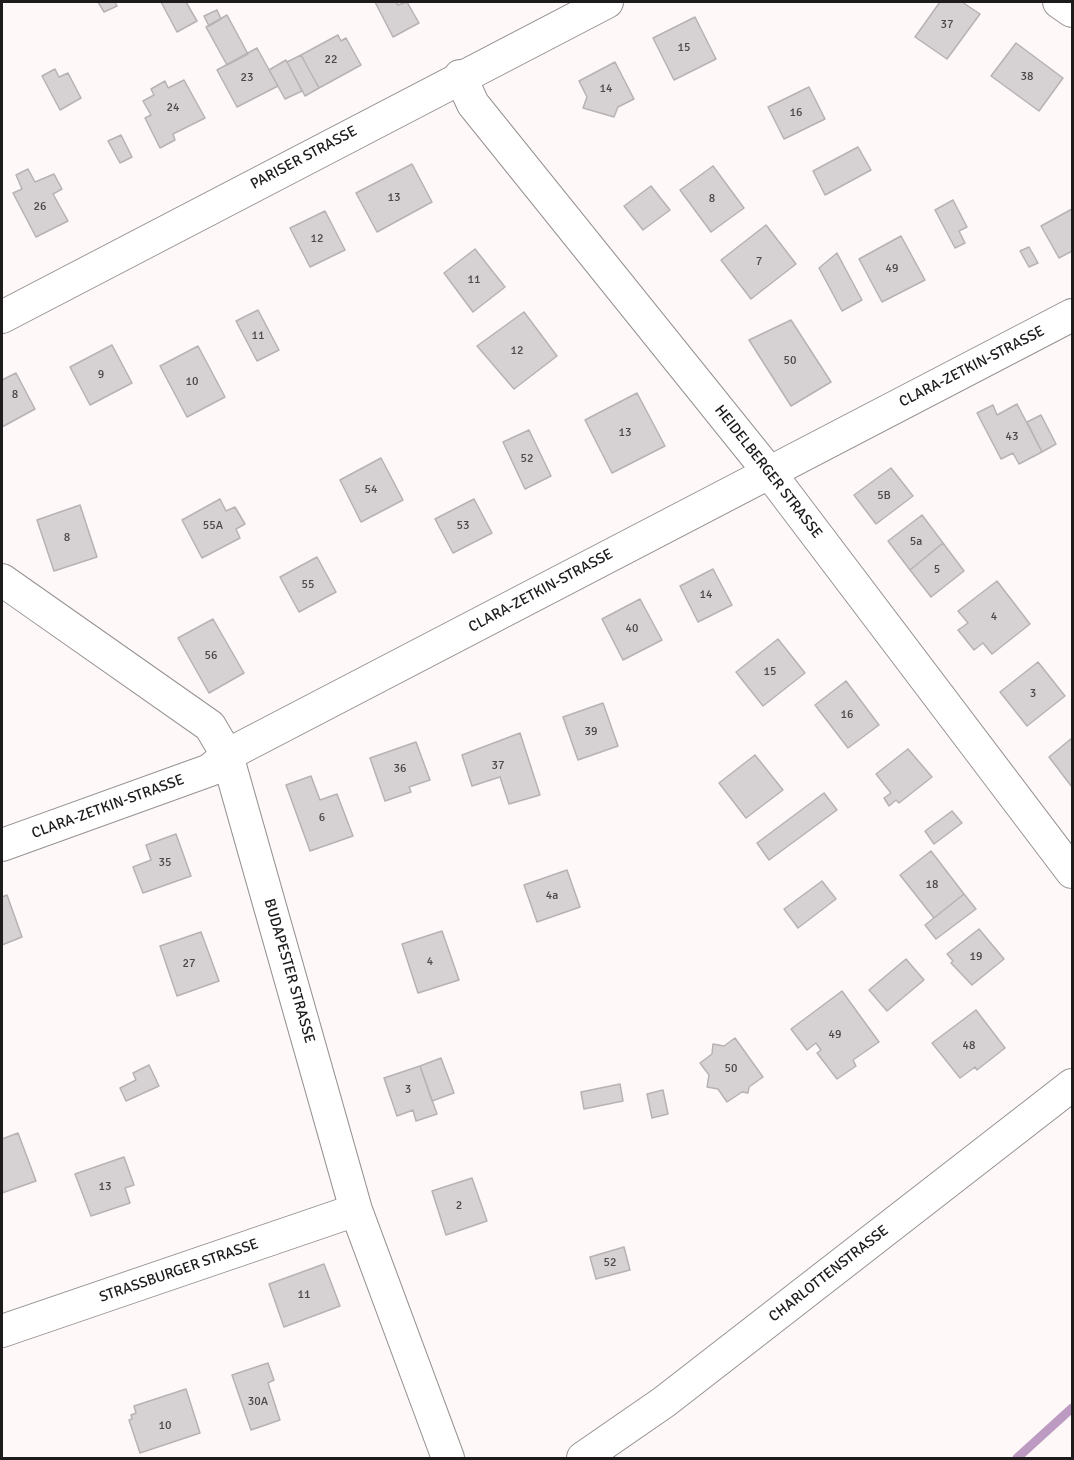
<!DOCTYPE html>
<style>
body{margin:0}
#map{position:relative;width:1074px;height:1460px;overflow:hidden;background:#fef8f8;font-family:Signika,sans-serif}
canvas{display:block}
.frame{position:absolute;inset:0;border:3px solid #1d1b1b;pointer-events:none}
</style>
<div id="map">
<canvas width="1074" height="1460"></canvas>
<div class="frame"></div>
</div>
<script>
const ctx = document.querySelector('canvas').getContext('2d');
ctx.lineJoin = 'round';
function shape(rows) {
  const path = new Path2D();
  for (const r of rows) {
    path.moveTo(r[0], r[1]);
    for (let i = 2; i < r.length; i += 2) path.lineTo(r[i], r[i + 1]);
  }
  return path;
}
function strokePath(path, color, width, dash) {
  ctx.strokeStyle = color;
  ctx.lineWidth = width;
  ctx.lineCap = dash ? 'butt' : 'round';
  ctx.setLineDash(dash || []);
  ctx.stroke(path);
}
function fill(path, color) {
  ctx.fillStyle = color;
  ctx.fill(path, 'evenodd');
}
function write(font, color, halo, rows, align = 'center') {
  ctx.font = font + ' Signika,sans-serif';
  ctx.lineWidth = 4.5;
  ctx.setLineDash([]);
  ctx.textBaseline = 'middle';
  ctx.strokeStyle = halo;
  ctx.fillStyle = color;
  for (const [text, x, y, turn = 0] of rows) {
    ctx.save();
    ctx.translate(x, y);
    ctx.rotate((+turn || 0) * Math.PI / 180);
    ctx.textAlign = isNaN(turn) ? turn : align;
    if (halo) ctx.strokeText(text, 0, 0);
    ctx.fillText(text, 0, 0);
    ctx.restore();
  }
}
strokePath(shape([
 [1017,1458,1072,1408]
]), '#bd9ac1', 9);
const building = shape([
 [98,2,115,2,117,6,104,12,98,2],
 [161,2,186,2,197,21,177,32,161,2],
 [375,2,396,2,398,5,407,2,419,23,393,37,375,2],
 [940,2,962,2,980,14,947,59,915,37,940,2],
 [217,10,221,19,209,26,204,16,217,10],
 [227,15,248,54,227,65,206,27,227,15],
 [695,17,716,59,674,80,653,38,695,17],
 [338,35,341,41,346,38,361,65,319,88,301,55,338,35],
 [1016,43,1063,78,1039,111,991,76,1016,43],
 [257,48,278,86,237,107,217,70,257,48],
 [301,55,319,88,305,96,287,62,301,55],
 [286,60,302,91,285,99,269,70,286,60],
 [615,62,634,99,618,107,614,117,583,108,587,97,579,81,615,62],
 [55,69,59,77,68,73,81,98,60,110,42,76,55,69],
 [184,80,205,118,173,134,175,140,160,148,145,118,151,115,143,101,154,95,151,89,165,81,168,88,184,80],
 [809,87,825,119,784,139,768,107,809,87],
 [121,135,132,157,120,163,108,141,121,135],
 [858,147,871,170,825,195,813,171,858,147],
 [412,164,432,202,377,232,356,193,412,164],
 [713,166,744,208,711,232,680,190,713,166],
 [28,169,35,182,54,174,62,189,53,194,68,221,36,237,13,193,22,189,16,175,28,169],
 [651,186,670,210,643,230,624,206,651,186],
 [953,200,967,227,959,231,965,243,955,248,935,210,953,200],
 [1072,209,1072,251,1059,258,1041,226,1072,209],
 [325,211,345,250,310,267,290,228,325,211],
 [766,225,796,264,751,299,721,260,766,225],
 [901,236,925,280,882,302,859,259,901,236],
 [1029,247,1038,263,1029,267,1020,251,1029,247],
 [475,249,505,287,473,312,444,273,475,249],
 [837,253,862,300,842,311,819,268,837,253],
 [258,310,279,350,257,361,236,321,258,310],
 [524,312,557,356,514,389,477,346,524,312],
 [791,320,831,382,791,406,749,340,791,320],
 [112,345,132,383,90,405,70,367,112,345],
 [198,346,225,397,187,417,160,366,198,346],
 [16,373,35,409,2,427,2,380,16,373],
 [637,393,665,446,612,473,585,420,637,393],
 [1017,404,1042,452,1019,464,1013,453,1001,459,977,413,993,405,997,415,1017,404],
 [1041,415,1056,444,1042,452,1027,422,1041,415],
 [529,430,551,476,525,489,503,442,529,430],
 [381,458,403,500,361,522,340,480,381,458],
 [891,468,913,496,876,524,854,495,891,468],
 [220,499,226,511,235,507,245,524,236,529,240,538,202,558,182,520,220,499],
 [474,499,492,533,453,553,435,519,474,499],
 [80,505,97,557,54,571,37,520,80,505],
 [922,515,943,543,910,570,888,541,922,515],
 [943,543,964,571,931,597,910,570,943,543],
 [317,557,336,592,299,612,280,577,317,557],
 [713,569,732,605,698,622,680,586,713,569],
 [997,581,1030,624,992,654,983,643,974,650,958,630,968,623,958,611,997,581],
 [640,599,662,640,623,660,602,619,640,599],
 [213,619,244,673,209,693,178,638,213,619],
 [778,639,805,673,763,706,736,672,778,639],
 [1038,662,1065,696,1027,726,1000,692,1038,662],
 [846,681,879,725,848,748,815,705,846,681],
 [603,703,618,746,578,760,563,717,603,703],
 [520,733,540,795,509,804,500,777,472,786,462,755,520,733],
 [1072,738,1072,787,1049,757,1072,738],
 [416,742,430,780,409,787,411,792,385,801,370,758,416,742],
 [908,749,932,777,899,803,896,800,889,806,884,798,891,793,876,774,908,749],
 [755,755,783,790,746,818,719,783,755,755],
 [311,776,320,800,337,794,353,836,310,851,286,785,311,776],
 [824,793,837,810,769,860,757,843,824,793],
 [952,811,962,823,934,844,925,831,952,811],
 [176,834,191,876,143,893,133,867,151,860,146,845,176,834],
 [931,851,964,894,934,918,900,875,931,851],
 [567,870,580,907,537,922,524,885,567,870],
 [822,881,836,899,798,928,784,909,822,881],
 [964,894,976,909,936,939,925,925,964,894],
 [7,895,22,937,2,945,2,897,7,895],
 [979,929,1004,959,972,985,951,963,953,961,947,954,979,929],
 [442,931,459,980,418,993,402,944,442,931],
 [201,932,219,981,177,996,160,946,201,932],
 [906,959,924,980,887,1011,869,990,906,959],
 [842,991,879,1042,853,1060,856,1066,837,1079,817,1053,821,1050,816,1043,807,1050,791,1029,842,991],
 [976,1010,1005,1048,977,1070,975,1067,960,1078,932,1043,976,1010],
 [735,1038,763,1077,749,1087,748,1093,742,1092,727,1102,718,1089,707,1087,709,1075,700,1063,712,1054,713,1044,724,1046,735,1038],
 [441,1058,454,1093,432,1101,420,1066,441,1058],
 [149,1065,159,1086,126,1101,120,1088,136,1080,133,1073,149,1065],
 [420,1066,437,1114,416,1121,413,1110,397,1116,384,1078,420,1066],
 [620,1084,623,1101,584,1109,581,1092,620,1084],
 [663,1090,668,1114,652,1118,647,1094,663,1090],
 [18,1133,36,1181,2,1193,2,1139,18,1133],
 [124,1157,134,1185,125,1188,130,1203,91,1216,75,1174,124,1157],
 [472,1178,487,1221,446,1235,432,1191,472,1178],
 [624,1247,630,1270,596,1279,590,1257,624,1247],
 [324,1264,340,1306,284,1327,269,1284,324,1264],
 [268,1363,274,1380,268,1383,280,1420,251,1430,232,1375,268,1363],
 [186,1389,200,1433,140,1453,129,1420,132,1419,131,1415,136,1413,134,1406,186,1389]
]);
fill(building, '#d6d1d3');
strokePath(building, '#b7b2b4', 1.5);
const street = shape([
 [1059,2,1072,11],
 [460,76,473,104,769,472,1072,872],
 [2,317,607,2],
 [2,580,210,726,227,755,356,1210,448,1458],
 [2,845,210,770,227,755,1072,315],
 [2,1331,356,1210],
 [583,1458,664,1402,1072,1085]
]);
strokePath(street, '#979292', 34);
strokePath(street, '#fff', 32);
write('12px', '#4b4849', null, [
 ["37",947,25],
 ["15",684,48],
 ["22",331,60],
 ["38",1027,77],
 ["23",247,78],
 ["14",606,89],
 ["24",173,108],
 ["16",796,113],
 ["13",394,198],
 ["8",712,199],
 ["26",40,207],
 ["12",317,239],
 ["7",759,262],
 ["49",892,269],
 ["11",474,280],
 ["11",258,336],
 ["12",517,351],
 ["50",790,361],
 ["9",101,375],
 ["10",192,382],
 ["8",15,395],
 ["13",625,433],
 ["43",1012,437],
 ["52",527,459],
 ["54",371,490],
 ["5B",884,496],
 ["55A",213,526],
 ["53",463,526],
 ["8",67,538],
 ["5a",916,542],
 ["5",937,570],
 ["55",308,585],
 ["14",706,595],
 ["4",994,617],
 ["40",632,629],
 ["56",211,656],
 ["15",770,672],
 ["3",1033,694],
 ["16",847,715],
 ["39",591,732],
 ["37",498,766],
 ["36",400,769],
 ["6",322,818],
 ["35",165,863],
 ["18",932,885],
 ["4a",552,896],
 ["19",976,957],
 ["4",430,962],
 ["27",189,964],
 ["49",835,1035],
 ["48",969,1046],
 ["50",731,1069],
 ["3",408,1090],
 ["13",105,1187],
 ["2",459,1206],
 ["52",610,1263],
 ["11",304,1295],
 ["30A",258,1402],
 ["10",165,1426]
]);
write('15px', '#1d1b1b', '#fff', [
 ["PARISER STRASSE",304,158,-28],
 ["CLARA-ZETKIN-STRASSE",972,367,-27],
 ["HEIDELBERGER STRASSE",768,472,52],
 ["CLARA-ZETKIN-STRASSE",541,591,-28],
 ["CLARA-ZETKIN-STRASSE",108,807,-20],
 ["BUDAPESTER STRASSE",289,971,74],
 ["STRASSBURGER STRASSE",179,1271,-19],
 ["CHARLOTTENSTRASSE",829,1274,-38]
]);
</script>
